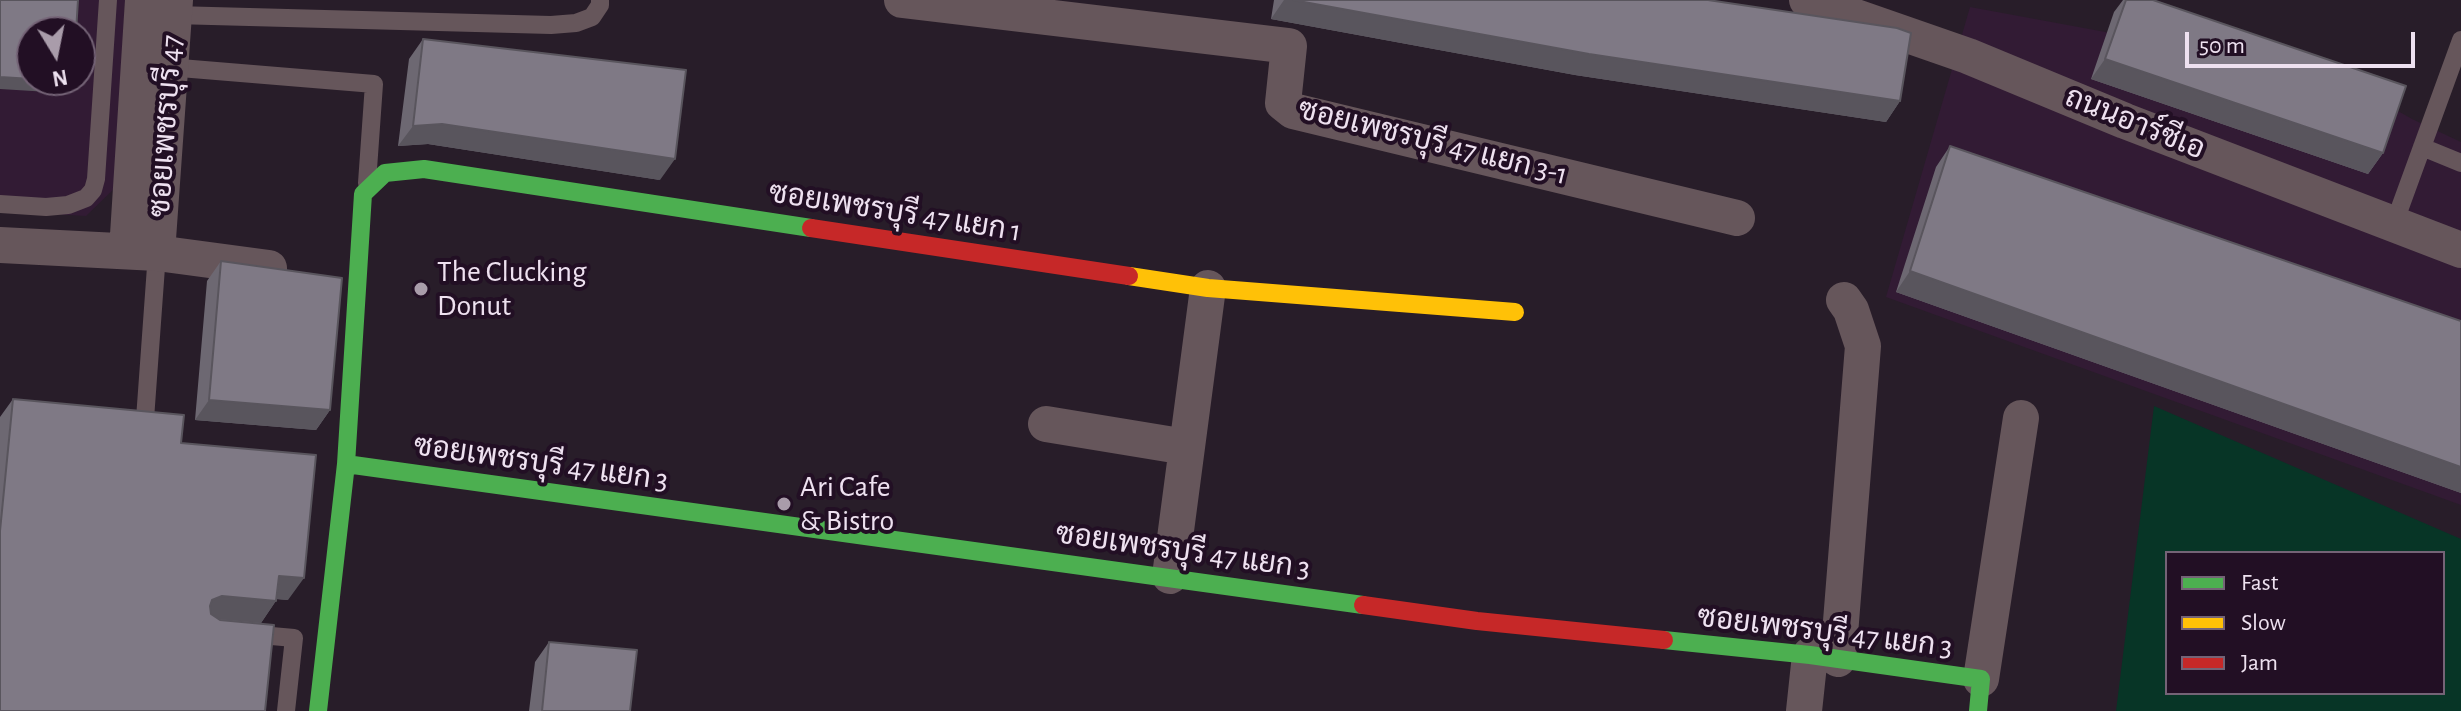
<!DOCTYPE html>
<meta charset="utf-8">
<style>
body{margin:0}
#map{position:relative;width:2461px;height:711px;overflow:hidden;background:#281d29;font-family:"Alegreya Sans",sans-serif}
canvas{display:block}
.legend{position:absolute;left:2165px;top:551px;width:280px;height:144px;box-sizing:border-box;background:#220f24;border:2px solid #746376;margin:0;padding:10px 14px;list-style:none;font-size:24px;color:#eee1f0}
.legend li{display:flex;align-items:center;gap:16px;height:40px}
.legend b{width:40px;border:2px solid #746376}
.north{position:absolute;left:16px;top:16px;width:80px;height:80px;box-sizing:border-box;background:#220f24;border:2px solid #746376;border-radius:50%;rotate:170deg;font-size:22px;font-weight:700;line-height:32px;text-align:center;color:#eee1f0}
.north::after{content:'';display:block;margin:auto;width:28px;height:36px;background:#a99caa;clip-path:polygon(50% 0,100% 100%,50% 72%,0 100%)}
.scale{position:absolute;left:2185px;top:32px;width:230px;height:36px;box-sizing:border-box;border:4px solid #eee1f0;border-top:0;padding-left:10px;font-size:24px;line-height:28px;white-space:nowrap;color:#eee1f0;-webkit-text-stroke:6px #220f24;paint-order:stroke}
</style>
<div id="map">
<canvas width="2461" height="711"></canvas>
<ul class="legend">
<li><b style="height:10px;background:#4caf50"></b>Fast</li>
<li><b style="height:10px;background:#ffc107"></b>Slow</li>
<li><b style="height:10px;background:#c62828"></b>Jam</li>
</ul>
<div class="north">N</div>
<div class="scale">50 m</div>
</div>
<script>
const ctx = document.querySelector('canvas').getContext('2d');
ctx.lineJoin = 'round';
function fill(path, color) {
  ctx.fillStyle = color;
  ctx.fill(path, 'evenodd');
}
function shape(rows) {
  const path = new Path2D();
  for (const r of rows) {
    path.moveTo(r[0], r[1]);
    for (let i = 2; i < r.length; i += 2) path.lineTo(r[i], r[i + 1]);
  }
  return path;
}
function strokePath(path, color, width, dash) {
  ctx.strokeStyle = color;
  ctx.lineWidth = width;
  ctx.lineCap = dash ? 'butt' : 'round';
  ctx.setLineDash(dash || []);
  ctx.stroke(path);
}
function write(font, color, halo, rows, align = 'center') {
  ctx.font = font + ' "Alegreya Sans",Sarabun,sans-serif';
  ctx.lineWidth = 8;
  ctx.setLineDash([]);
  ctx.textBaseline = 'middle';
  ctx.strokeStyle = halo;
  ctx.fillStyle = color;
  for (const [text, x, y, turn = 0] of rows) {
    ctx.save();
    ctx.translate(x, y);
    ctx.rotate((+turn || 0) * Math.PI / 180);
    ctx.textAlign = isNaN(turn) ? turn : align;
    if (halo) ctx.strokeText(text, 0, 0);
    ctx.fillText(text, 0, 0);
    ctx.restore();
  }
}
fill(shape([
 [0,0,125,0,116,187,86,216,0,211],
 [32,32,80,32,80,80,32,80],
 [1970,7,2333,74,2412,119,2461,142,2461,505,1886,297]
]), '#321b34');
fill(shape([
 [2154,406,2461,539,2461,711,2116,711],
 [2167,553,2443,553,2443,693,2167,693]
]), '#073526');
strokePath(shape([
 [174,15,551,25,576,23,592,17,600,5,600,0],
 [168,67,374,84,367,183],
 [2422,147,2461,163],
 [0,204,46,207,68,205,86,198,93,190,96,179,108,0],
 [2394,224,2461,40],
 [145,419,157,253],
 [249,634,294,638,286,711]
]), '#66565b', 18);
strokePath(shape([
 [902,0,1289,46,1283,103,1293,111,1737,218],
 [1807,0,1968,56,2125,121,2461,250],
 [0,245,157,253,269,268],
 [127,251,143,0],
 [157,253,175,0],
 [1046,424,1186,447],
 [1170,576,1208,288],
 [1838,659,1863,346,1851,310,1844,300],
 [1981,679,2021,418],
 [1804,711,1810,655]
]), '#66565b', 36);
strokePath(shape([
 [346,464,1363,605],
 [1664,640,1810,655,1981,679,1978,711],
 [318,711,346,464,363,194,385,173,424,169,811,228]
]), '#4caf50', 18);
strokePath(shape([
 [1129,276,1208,288,1515,312]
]), '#ffc107', 18);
strokePath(shape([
 [811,228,1129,276],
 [1363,605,1477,621,1664,640]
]), '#c62828', 18);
fill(shape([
 [1274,0,1708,0,1900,101,1886,122,1575,75,1271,19],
 [2123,0,2153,0,2383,153,2368,174,2091,79,2114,12],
 [423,39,660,180,428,144,398,146,409,59],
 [1950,146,2461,321,2461,493,1896,292,1936,167],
 [221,261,330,410,316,430,195,420,207,281],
 [13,399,181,443,288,600,277,599,261,623,0,711,0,417],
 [549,642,630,711,529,711,535,662]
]), '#6d6872');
fill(shape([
 [1284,0,1293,0,1900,101,1886,122,1575,75,1271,19],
 [2105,59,2383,153,2368,174,2091,79],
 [0,77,32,79,32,80,73,81,65,93,0,89],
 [442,124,675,159,660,180,428,144,398,146,413,126],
 [1910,271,2461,467,2461,493,1896,292],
 [209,400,330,410,316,430,195,420],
 [279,576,304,578,288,600,264,598],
 [222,596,276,601,261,623,206,618,212,600]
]), '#59555d');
const building = shape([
 [0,0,78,0,76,32,32,32,32,79,0,77,0,0],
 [1293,0,1708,0,1897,28,1911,33,1900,101,1589,54,1293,0],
 [2126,0,2153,0,2406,86,2383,153,2105,59,2126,0],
 [423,39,686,70,675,159,442,124,413,126,423,39],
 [1950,146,2461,321,2461,467,1910,271,1950,146],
 [221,261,342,278,330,410,209,400,221,261],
 [13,399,184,415,181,443,316,455,304,578,279,576,276,601,222,596,212,600,210,606,211,614,220,620,274,625,265,711,0,711,0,531,13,399],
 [549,642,637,650,630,711,542,711,549,642]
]);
fill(building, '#7f7985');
strokePath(building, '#59555d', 2);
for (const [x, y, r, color] of [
 [421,289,8,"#a99caa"],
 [784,504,8,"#a99caa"]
]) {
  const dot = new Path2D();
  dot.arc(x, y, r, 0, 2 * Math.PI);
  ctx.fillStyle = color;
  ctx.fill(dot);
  strokePath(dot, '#220f24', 3);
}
write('30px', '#eee1f0', '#220f24', [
 ["ถนนอาร์ซีเอ",2135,123,22],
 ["ซอยเพชรบุรี 47",166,126,-86],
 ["ซอยเพชรบุรี 47 แยก 3-1",1433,142,14],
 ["ซอยเพชรบุรี 47 แยก 1",895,212,9],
 ["ซอยเพชรบุรี 47 แยก 3",541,463,8],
 ["ซอยเพชรบุรี 47 แยก 3",1183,551,8],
 ["ซอยเพชรบุรี 47 แยก 3",1825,632,7]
]);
write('30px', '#eee1f0', '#220f24', [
 ["The Clucking",437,272],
 ["Donut",437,306],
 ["Ari Cafe",800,487],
 ["& Bistro",800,521]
], 'left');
</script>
